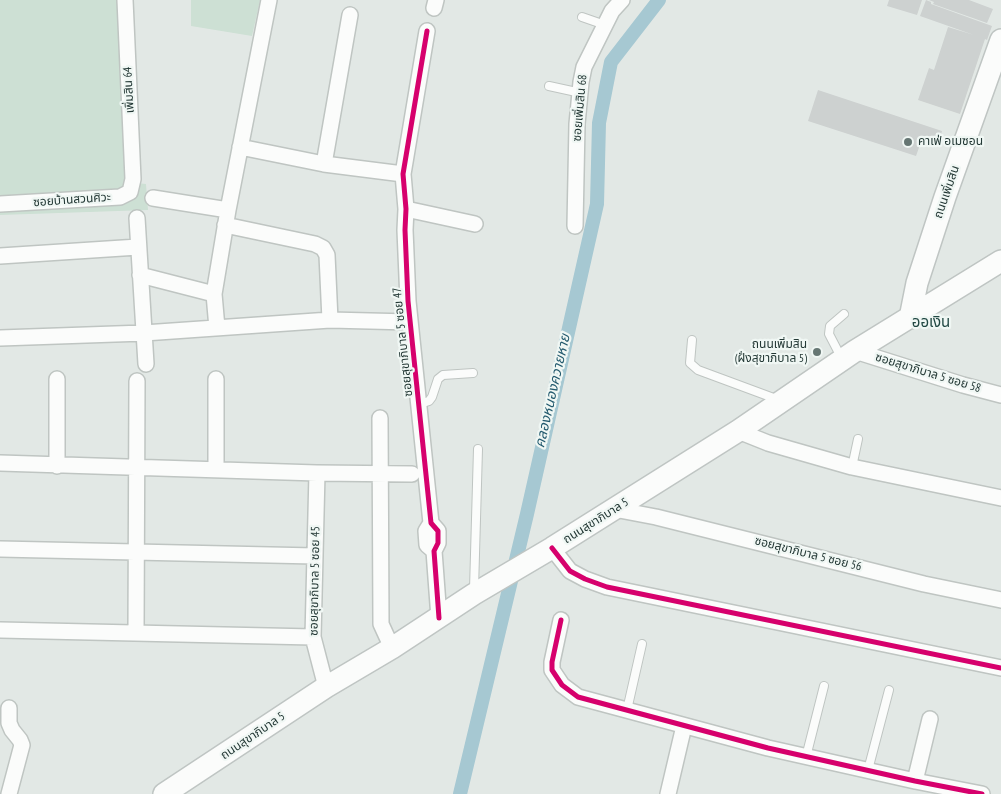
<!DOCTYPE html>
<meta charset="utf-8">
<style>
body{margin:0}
canvas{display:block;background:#e2e8e5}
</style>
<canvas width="1001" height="794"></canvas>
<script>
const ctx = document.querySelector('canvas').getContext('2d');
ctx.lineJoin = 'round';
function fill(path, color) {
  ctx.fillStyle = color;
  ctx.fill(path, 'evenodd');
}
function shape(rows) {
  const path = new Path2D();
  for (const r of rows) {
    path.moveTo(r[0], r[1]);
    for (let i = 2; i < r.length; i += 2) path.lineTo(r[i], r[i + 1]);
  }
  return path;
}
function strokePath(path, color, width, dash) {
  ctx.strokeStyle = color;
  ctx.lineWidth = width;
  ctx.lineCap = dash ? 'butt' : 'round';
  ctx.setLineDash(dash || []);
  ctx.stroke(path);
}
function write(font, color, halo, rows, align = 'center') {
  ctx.font = font + ' "PT Sans Narrow","Noto Sans Thai",sans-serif';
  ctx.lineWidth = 4.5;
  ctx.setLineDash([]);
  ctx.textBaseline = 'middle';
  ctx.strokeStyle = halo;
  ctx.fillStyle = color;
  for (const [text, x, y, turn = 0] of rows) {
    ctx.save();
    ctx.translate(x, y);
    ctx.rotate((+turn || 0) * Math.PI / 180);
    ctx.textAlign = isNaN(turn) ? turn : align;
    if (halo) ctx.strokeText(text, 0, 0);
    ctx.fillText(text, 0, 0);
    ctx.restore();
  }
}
fill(shape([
 [0,0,119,0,126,182,146,184,148,210,0,215],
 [191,0,260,0,252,36,191,26]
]), '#cde0d4');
strokePath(shape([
 [460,794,527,514,597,204,599,123,611,62,659,0]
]), '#a6c8d2', 14);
fill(shape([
 [889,0,922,0,917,15,887,6],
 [926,0,931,2,931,4,992,26,987,40,985,39,960,114,918,100,929,68,934,70,948,27,974,35,920,16],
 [929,0,969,0,993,9,987,23,933,4,934,2],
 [818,90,942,131,938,145,922,139,916,156,808,121]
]), '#cdd1d0');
const lane = shape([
 [582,17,605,25],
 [549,86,581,93],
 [692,340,690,363,698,370,779,400],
 [842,359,829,334,830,326,844,314],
 [420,404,429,401,432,397,438,379,443,375,473,373],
 [852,467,858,439],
 [474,589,478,449],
 [627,710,642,644],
 [806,757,824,686],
 [868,770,889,690]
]);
const street = shape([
 [434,8,436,0],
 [427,31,403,174,406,209,405,230,408,301,431,523,438,531,438,543,434,551,439,618],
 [240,147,324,164,403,174],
 [324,164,350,15],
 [153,198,228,210],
 [0,204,120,197,130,192,133,179,125,0],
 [406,209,475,224],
 [137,218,146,364],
 [225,225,315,244,323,248,327,255,330,320],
 [575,226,577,124,581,82,584,67,612,11,622,0],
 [0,256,138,247],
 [140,275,214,294],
 [217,328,214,294,228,210,269,0],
 [0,338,144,333,330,320,410,322],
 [855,351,963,385,1001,395],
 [216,379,216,470],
 [380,418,381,624,392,648],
 [738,431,768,443,852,467,1001,498],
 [0,463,317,473,412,474],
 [57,466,57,379],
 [317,473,313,637,326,687],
 [614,509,656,517,924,584,1001,600],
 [431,523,426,531,427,545,434,551],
 [552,548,570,571,585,579,607,587,1001,668],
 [0,549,315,556],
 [561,620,552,662,552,670,562,685,578,697,768,748,915,781,982,794],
 [0,630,313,637],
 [136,633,137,381],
 [915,781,930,719],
 [9,794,22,745,20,740,12,730,9,723,9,708],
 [668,794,684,726]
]);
const secondary = shape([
 [910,318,917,283,945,197,1001,40],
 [164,794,326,687,392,648,474,594,552,548,738,431,855,351,1001,261]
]);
strokePath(lane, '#bfc5c2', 10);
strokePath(street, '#bfc5c2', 18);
strokePath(secondary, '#bfc5c3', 24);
strokePath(lane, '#fbfcfb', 8);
strokePath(street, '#fbfcfb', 15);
strokePath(secondary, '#fbfcfb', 21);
strokePath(shape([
 [427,31,403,174,406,209,405,230,408,301,431,523,438,531,438,543,434,551,439,618],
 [552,548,570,571,585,579,607,587,1001,668],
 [561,620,552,662,552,670,562,685,578,697,768,748,915,781,982,794]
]), '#d6006c', 5);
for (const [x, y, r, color] of [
 [908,142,5,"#667673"],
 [817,352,5,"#667673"]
]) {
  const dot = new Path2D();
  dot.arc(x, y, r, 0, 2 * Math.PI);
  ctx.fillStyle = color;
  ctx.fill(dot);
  strokePath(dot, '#f0f7f4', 2);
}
write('12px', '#233835', '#f0f7f4', [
 ["เพิ่มสิน 64",129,90,-93],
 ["ซอยเพิ่มสิน 68",580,108,-85],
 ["ถนนเพิ่มสิน",947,192,-71],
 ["ซอยบ้านสวนศิวะ",72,200,-4],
 ["ซอยสุขาภิบาล 5 ซอย 47",403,342,-96],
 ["ซอยสุขาภิบาล 5 ซอย 58",928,373,17],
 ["ถนนสุขาภิบาล 5",596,521,-32],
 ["ซอยสุขาภิบาล 5 ซอย 56",808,554,14],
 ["ซอยสุขาภิบาล 5 ซอย 45",315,581,-89],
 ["ถนนสุขาภิบาล 5",253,736,-34]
]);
write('12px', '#233835', '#f0f7f4', [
 ["คาเฟ่ อเมซอน",918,142],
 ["ถนนเพิ่มสิน",807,345,"right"],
 ["(ฝั่งสุขาภิบาล 5)",807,359,"right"]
], 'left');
write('italic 14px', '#235a6e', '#f0f7f4', [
 ["คลองหนองควายหาย",553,391,-77]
]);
write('15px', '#214843', '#f0f7f4', [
 ["ออเงิน",931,323]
]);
</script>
